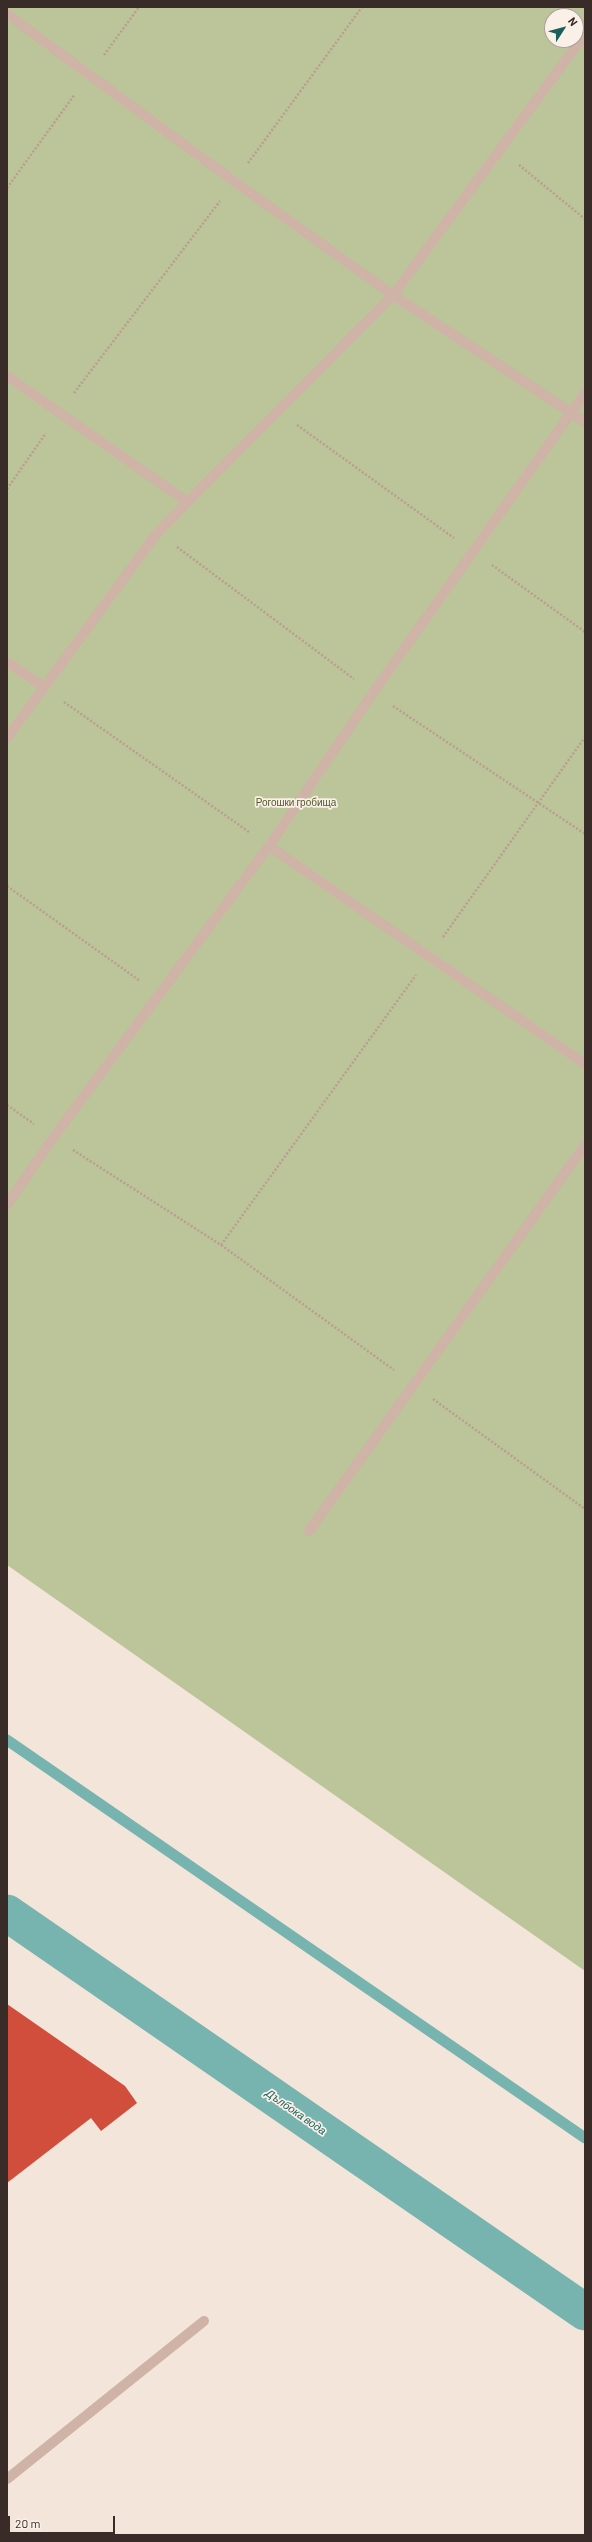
<!DOCTYPE html>
<meta charset="utf-8">
<style>
body{margin:0}
#map{position:relative;width:592px;height:2542px;overflow:hidden;background:#f4e5db;font-family:Barlow,sans-serif}
canvas{display:block}
.frame{position:absolute;inset:0;border:8px solid #392b28;pointer-events:none}
.north{position:absolute;left:544px;top:8px;width:40px;height:40px;box-sizing:border-box;background:#fbf0e8;border:1px solid #ada19b;border-radius:50%;rotate:54deg;font-size:11px;font-weight:700;line-height:16px;text-align:center;color:#392b28}
.north::after{content:'';display:block;margin:auto;width:14px;height:18px;background:#195f5b;clip-path:polygon(50% 0,100% 100%,50% 72%,0 100%)}
.scale{position:absolute;left:8px;top:2516px;width:107px;height:18px;box-sizing:border-box;border:2px solid #392b28;border-top:0;padding-left:5px;font-size:12px;line-height:14px;white-space:nowrap;color:#392b28;-webkit-text-stroke:3px #fbf0e8;paint-order:stroke}
</style>
<div id="map">
<canvas width="592" height="2542"></canvas>
<div class="frame"></div>
<div class="north">N</div>
<div class="scale">20 m</div>
</div>
<script>
const ctx = document.querySelector('canvas').getContext('2d');
ctx.lineJoin = 'round';
function fill(path, color) {
  ctx.fillStyle = color;
  ctx.fill(path, 'evenodd');
}
function shape(rows) {
  const path = new Path2D();
  for (const r of rows) {
    path.moveTo(r[0], r[1]);
    for (let i = 2; i < r.length; i += 2) path.lineTo(r[i], r[i + 1]);
  }
  return path;
}
function strokePath(path, color, width, dash) {
  ctx.strokeStyle = color;
  ctx.lineWidth = width;
  ctx.lineCap = dash ? 'butt' : 'round';
  ctx.setLineDash(dash || []);
  ctx.stroke(path);
}
function write(font, color, halo, rows, align = 'center') {
  ctx.font = font + ' Barlow,sans-serif';
  ctx.lineWidth = 3.5;
  ctx.setLineDash([]);
  ctx.textBaseline = 'middle';
  ctx.strokeStyle = halo;
  ctx.fillStyle = color;
  for (const [text, x, y, turn = 0] of rows) {
    ctx.save();
    ctx.translate(x, y);
    ctx.rotate((+turn || 0) * Math.PI / 180);
    ctx.textAlign = isNaN(turn) ? turn : align;
    if (halo) ctx.strokeText(text, 0, 0);
    ctx.fillText(text, 0, 0);
    ctx.restore();
  }
}
fill(shape([
 [7,7,585,7,585,1971,7,1565],
 [552,16,576,16,576,40,552,40]
]), '#bcc59a');
strokePath(shape([
 [7,1740,585,2138]
]), '#77b4af', 11);
strokePath(shape([
 [7,1913,585,2312]
]), '#77b4af', 37);
fill(shape([
 [7,2004,125,2086,137,2103,101,2131,91,2118,7,2183]
]), '#d14d3c');
strokePath(shape([
 [104,55,139,7],
 [248,163,362,7],
 [519,165,585,219],
 [7,188,75,94],
 [74,393,220,201],
 [297,425,454,538],
 [7,489,46,433],
 [177,547,354,679],
 [492,565,585,632],
 [64,702,249,832],
 [393,706,585,834],
 [7,886,140,981],
 [443,937,585,737],
 [7,1105,34,1124],
 [73,1150,221,1245,394,1370],
 [221,1245,416,975],
 [433,1399,585,1509]
]), '#ba9d90', 2.5, [2, 2]);
strokePath(shape([
 [7,14,235,182,393,295,585,422],
 [7,376,186,501],
 [7,662,44,687],
 [7,738,157,533,393,295,585,34],
 [269,846,585,1064],
 [7,1205,53,1138,269,846,373,693,585,393],
 [309,1531,585,1145],
 [7,2479,204,2321]
]), '#ceb3a6', 10);
write('10px', '#4e5a29', '#fbf0e8', [
 ["Рогошки гробища",296,803]
]);
write('italic 11px', '#195f5b', '#fbf0e8', [
 ["Дълбока вода",296,2112,35]
]);
</script>
